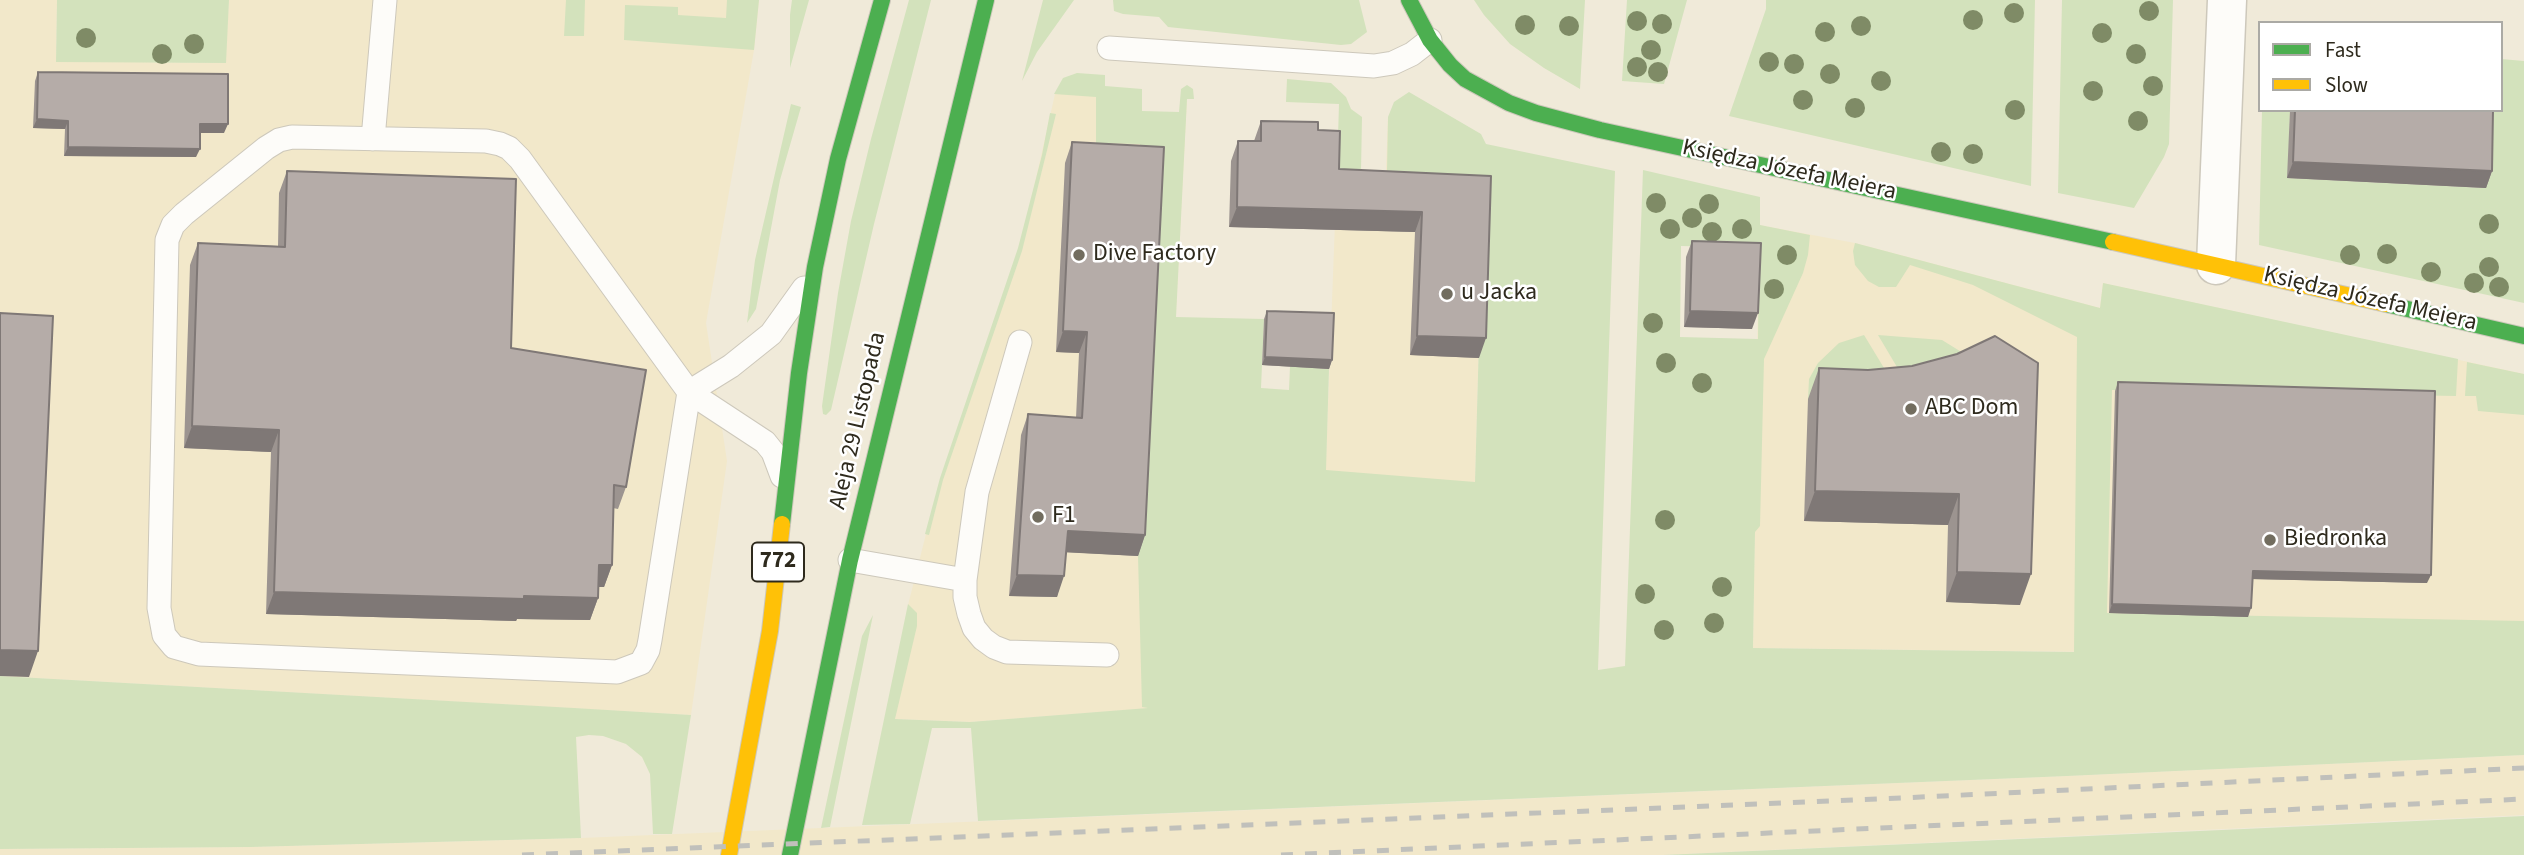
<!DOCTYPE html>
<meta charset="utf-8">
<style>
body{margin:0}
#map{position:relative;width:2524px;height:855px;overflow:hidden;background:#f0ead9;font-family:"Source Sans 3",sans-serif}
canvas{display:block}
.legend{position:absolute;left:2258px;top:21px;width:245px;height:91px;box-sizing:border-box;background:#fff;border:2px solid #abaaa5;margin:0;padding:9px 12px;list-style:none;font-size:21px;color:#2e2a1d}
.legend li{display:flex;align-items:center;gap:14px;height:35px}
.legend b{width:35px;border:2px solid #abaaa5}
</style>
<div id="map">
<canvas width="2524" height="855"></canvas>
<ul class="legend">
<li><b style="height:9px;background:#4caf50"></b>Fast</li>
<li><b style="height:9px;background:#ffc107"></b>Slow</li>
</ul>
</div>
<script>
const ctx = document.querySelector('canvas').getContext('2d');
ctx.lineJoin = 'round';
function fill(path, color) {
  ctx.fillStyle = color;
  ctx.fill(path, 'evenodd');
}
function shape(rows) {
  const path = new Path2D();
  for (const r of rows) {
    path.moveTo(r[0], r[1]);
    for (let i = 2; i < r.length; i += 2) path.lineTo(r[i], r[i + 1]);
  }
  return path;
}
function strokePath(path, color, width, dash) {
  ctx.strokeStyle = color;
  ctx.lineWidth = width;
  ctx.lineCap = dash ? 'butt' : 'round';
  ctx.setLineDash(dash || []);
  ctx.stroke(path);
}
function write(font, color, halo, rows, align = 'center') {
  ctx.font = font + ' "Source Sans 3",sans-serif';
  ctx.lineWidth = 5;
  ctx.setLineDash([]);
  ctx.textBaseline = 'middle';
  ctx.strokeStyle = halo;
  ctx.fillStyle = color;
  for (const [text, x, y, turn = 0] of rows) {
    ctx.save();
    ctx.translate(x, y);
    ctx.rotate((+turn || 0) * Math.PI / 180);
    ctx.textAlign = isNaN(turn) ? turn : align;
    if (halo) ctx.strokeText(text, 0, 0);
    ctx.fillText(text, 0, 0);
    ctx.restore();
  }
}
fill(shape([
 [0,0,57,0,56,61,225,63,229,0,759,0,754,50,706,323,727,461,691,715,0,676],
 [1102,92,1133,117,1182,117,1187,99,1155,708,970,722,895,719,908,605,926,534,952,447,1019,254,1055,94],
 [1388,117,1483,196,1475,482,1317,695,1337,170,1386,171],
 [1759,225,1855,243,2100,308,2103,283,2524,374,2524,657,1753,648],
 [2524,755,2524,815,1663,855,0,855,0,849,251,847,581,838,2067,776]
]), '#f2e8ca');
fill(shape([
 [57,0,229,0,226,63,56,62],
 [566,0,585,0,584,36,564,36],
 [727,0,759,0,754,50,624,40,625,5,678,7,678,15,726,18],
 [792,0,809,0,790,68,790,15],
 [909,0,931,0,874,224,831,410,826,415,823,414,822,406,838,293,851,221,871,139],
 [1043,0,1074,0,1037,52,1022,81],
 [1113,0,1359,0,1367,32,1351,44,1341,45,1168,27,1159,17,1123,14,1114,11],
 [1474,0,1585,0,1580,89,1544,68,1510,44,1484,15],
 [1627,0,1687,0,1664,84,1622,81],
 [1766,0,2035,0,2031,186,1729,116,1766,9],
 [2062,0,2173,0,2169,144,2164,157,2134,208,2058,193],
 [2501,59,2524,61,2524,303,2259,245,2262,110,2290,110,2288,178,2485,188,2488,110,2501,110],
 [1077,73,1105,75,1105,86,1142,89,1142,111,1179,112,1181,89,1187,85,1193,89,1194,99,1187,99,1176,317,1264,319,1261,388,1289,390,1292,320,1300,367,1329,369,1326,470,1475,482,1483,196,1387,171,1388,117,1394,102,1409,92,1481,134,1486,144,1615,171,1598,670,1625,666,1643,170,1760,197,1760,225,1810,235,1808,255,1803,273,1764,359,1760,526,1755,532,1753,648,2074,652,2077,337,1973,285,1910,265,1896,287,1879,287,1868,281,1855,265,1853,251,1855,243,2100,308,2103,283,2458,359,2456,396,2112,390,2107,613,2524,621,2524,755,2067,776,978,821,971,728,932,728,910,824,862,825,908,604,917,613,917,626,895,719,970,722,1148,708,1142,707,1138,556,1140,144,1096,143,1096,97,1054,94,1063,78],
 [1681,246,1759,248,1758,339,1680,337],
 [1287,79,1331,83,1346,97,1351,109,1362,117,1361,171,1337,170,1339,104,1286,102],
 [791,104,801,107,780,180,756,309,747,323,755,260],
 [1050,113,1056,114,1022,251,943,480,929,535,925,534,940,478,1018,248,1042,155],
 [1864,335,1901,396,1808,399,1809,379,1818,363,1839,343],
 [1878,335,1942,340,1984,366,1913,394],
 [2467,362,2524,374,2524,415,2478,411,2476,396,2465,396],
 [873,615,830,827,821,828,862,636],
 [0,676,574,708,691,715,672,834,653,834,650,774,642,757,626,744,603,736,589,735,576,737,581,838,251,847,0,849],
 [2524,816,2524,855,1663,855,2244,829]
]), '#d3e2bc');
const lane = shape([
 [1109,48,1374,66,1393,63,1412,54,1430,40],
 [292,137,486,141,500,144,509,148,520,159,689,392,650,640,648,650,641,663,617,672,199,654,174,647,164,635,159,608,167,240,173,225,184,214,266,148,279,140,292,137],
 [373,139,385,0],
 [1020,342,977,492,965,580,965,597,969,614,974,628,983,639,994,647,1007,652,1107,655],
 [782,476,773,452,765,442,689,392,731,366,771,334,804,288],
 [850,560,965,580]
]);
const street = shape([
 [2216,265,2227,0]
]);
const fast = shape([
 [1409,0,1430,40,1450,65,1465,79,1509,103,1536,113,1600,130,2113,242],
 [2386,304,2524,336],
 [782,524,799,373,815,267,838,159,882,0],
 [790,855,850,560,986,0]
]);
const slow = shape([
 [2113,242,2386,304],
 [729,855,770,631,782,524]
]);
strokePath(lane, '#cdc8bb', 25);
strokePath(street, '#cdc8bb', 41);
strokePath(fast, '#cdc8bb', 18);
strokePath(slow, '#cdc8bb', 18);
strokePath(lane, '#fdfcf9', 23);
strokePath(street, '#fdfcf9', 38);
strokePath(fast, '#4caf50', 16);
strokePath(slow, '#ffc107', 16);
strokePath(shape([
 [522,855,1901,798,2524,768],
 [1281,855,2524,799]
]), '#c0c0bb', 5, [12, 12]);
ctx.fillStyle = '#7f8b66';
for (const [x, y] of [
 [2149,11],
 [2014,13],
 [1973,20],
 [1637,21],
 [1662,24],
 [1525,25],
 [1569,26],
 [1861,26],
 [1825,32],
 [2102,33],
 [86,38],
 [194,44],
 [1651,50],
 [162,54],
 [2136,54],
 [1769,62],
 [1794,64],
 [1637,67],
 [1658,72],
 [1830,74],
 [1881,81],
 [2153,86],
 [2093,91],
 [1803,100],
 [1855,108],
 [2015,110],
 [2138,121],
 [1941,152],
 [1973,154],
 [1656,203],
 [1709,204],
 [1692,218],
 [2489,224],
 [1670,229],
 [1742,229],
 [1712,232],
 [2387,254],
 [1787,255],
 [2350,255],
 [2489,267],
 [2431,272],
 [2474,283],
 [2499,287],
 [1774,289],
 [1653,323],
 [1666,363],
 [1702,383],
 [1665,520],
 [1722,587],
 [1645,594],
 [1714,623],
 [1664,630]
]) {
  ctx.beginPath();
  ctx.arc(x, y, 10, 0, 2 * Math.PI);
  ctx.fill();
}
fill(shape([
 [38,72,224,133,200,133,196,157,64,156,65,129,33,128,35,81],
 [2290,110,2493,110,2492,171,2486,188,2287,178],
 [1261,121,1318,130,1339,169,1491,176,1479,358,1410,355,1415,232,1229,227,1231,161,1238,141,1254,141],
 [1072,142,1145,535,1138,556,1066,552,1057,597,1009,596,1021,435,1028,414,1076,418,1079,353,1056,352,1065,163],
 [287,171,511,348,626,487,618,509,613,508,612,565,604,587,599,587,598,598,590,620,517,619,516,621,266,614,271,452,184,448,190,265,198,243,278,246,279,193],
 [1692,241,1752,329,1684,327,1686,257],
 [1267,311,1332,360,1329,369,1262,365,1264,319],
 [1912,366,2020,605,1946,602,1948,525,1804,521,1808,399,1819,368,1868,370],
 [2118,382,2427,583,2253,579,2248,617,2109,613,2115,391]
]), '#9c9490');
fill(shape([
 [37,119,68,121,65,129,33,128],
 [200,124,228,124,224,133,196,133],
 [68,147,200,149,196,157,64,156],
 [2293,162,2492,171,2486,188,2287,178],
 [1237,207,1422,212,1415,232,1229,227],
 [1690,311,1758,313,1752,329,1684,327],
 [1063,331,1087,332,1079,353,1056,352],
 [1417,336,1486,338,1479,358,1410,355],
 [1265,357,1332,360,1329,369,1262,365],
 [192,426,279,430,271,452,184,448],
 [1815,491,1959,494,1948,525,1804,521],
 [1068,531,1145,535,1138,556,1060,552],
 [599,565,612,565,604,587,591,587],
 [2253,571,2431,575,2427,583,2250,579],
 [1957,572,2031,574,2020,605,1946,602],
 [1017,575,1064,576,1057,597,1009,596],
 [274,592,524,596,598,598,590,620,517,619,516,621,266,614],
 [2112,604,2251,608,2248,617,2109,613],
 [0,650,38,651,29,677,0,676]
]), '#7f7876');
const building = shape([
 [38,72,228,74,228,124,200,124,200,149,68,147,68,121,37,119,38,72],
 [2295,110,2493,110,2492,171,2293,162,2295,110],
 [1261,121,1318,122,1318,130,1340,131,1339,169,1491,176,1486,338,1417,336,1422,212,1237,207,1238,141,1261,141,1261,121],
 [1072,142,1164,147,1145,535,1068,531,1064,576,1017,575,1028,414,1082,418,1087,332,1063,331,1072,142],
 [287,171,516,179,511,348,646,370,626,487,614,485,612,565,599,565,598,598,524,596,524,599,274,592,279,430,192,426,198,243,285,247,287,171],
 [1692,241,1761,243,1758,313,1690,311,1692,241],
 [1267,311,1334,313,1332,360,1265,357,1267,311],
 [0,313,53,316,38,651,0,650,0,313],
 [1995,336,2038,363,2031,574,1957,572,1959,494,1815,491,1819,368,1868,370,1912,366,1957,354,1995,336],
 [2118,382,2435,391,2431,575,2253,571,2251,608,2112,604,2118,382]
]);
fill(building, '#b5aca8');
strokePath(building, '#7f7876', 2);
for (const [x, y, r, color] of [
 [1079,255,7,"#726d5f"],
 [1447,294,7,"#726d5f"],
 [1911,409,7,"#726d5f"],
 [1038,517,7,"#726d5f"],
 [2270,540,7,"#726d5f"]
]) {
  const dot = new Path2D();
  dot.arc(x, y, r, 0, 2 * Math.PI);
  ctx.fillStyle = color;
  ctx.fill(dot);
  strokePath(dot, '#fff', 2.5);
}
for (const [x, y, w] of [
 [778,562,52]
]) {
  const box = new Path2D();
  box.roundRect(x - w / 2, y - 19.5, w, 39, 5);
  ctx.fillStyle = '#fff';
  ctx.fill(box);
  strokePath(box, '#2e2a1d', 2);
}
write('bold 23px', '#2e2a1d', null, [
 ["772",778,562]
]);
write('24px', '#2e2a1d', '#fff', [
 ["Księdza Józefa Meiera",1789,171,12],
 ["Księdza Józefa Meiera",2370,300,13],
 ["Aleja 29 Listopada",859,421,-77]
]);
write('24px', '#2e2a1d', '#fff', [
 ["Dive Factory",1093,255],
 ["u Jacka",1461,294],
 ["ABC Dom",1925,409],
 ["F1",1052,517],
 ["Biedronka",2284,540]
], 'left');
</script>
